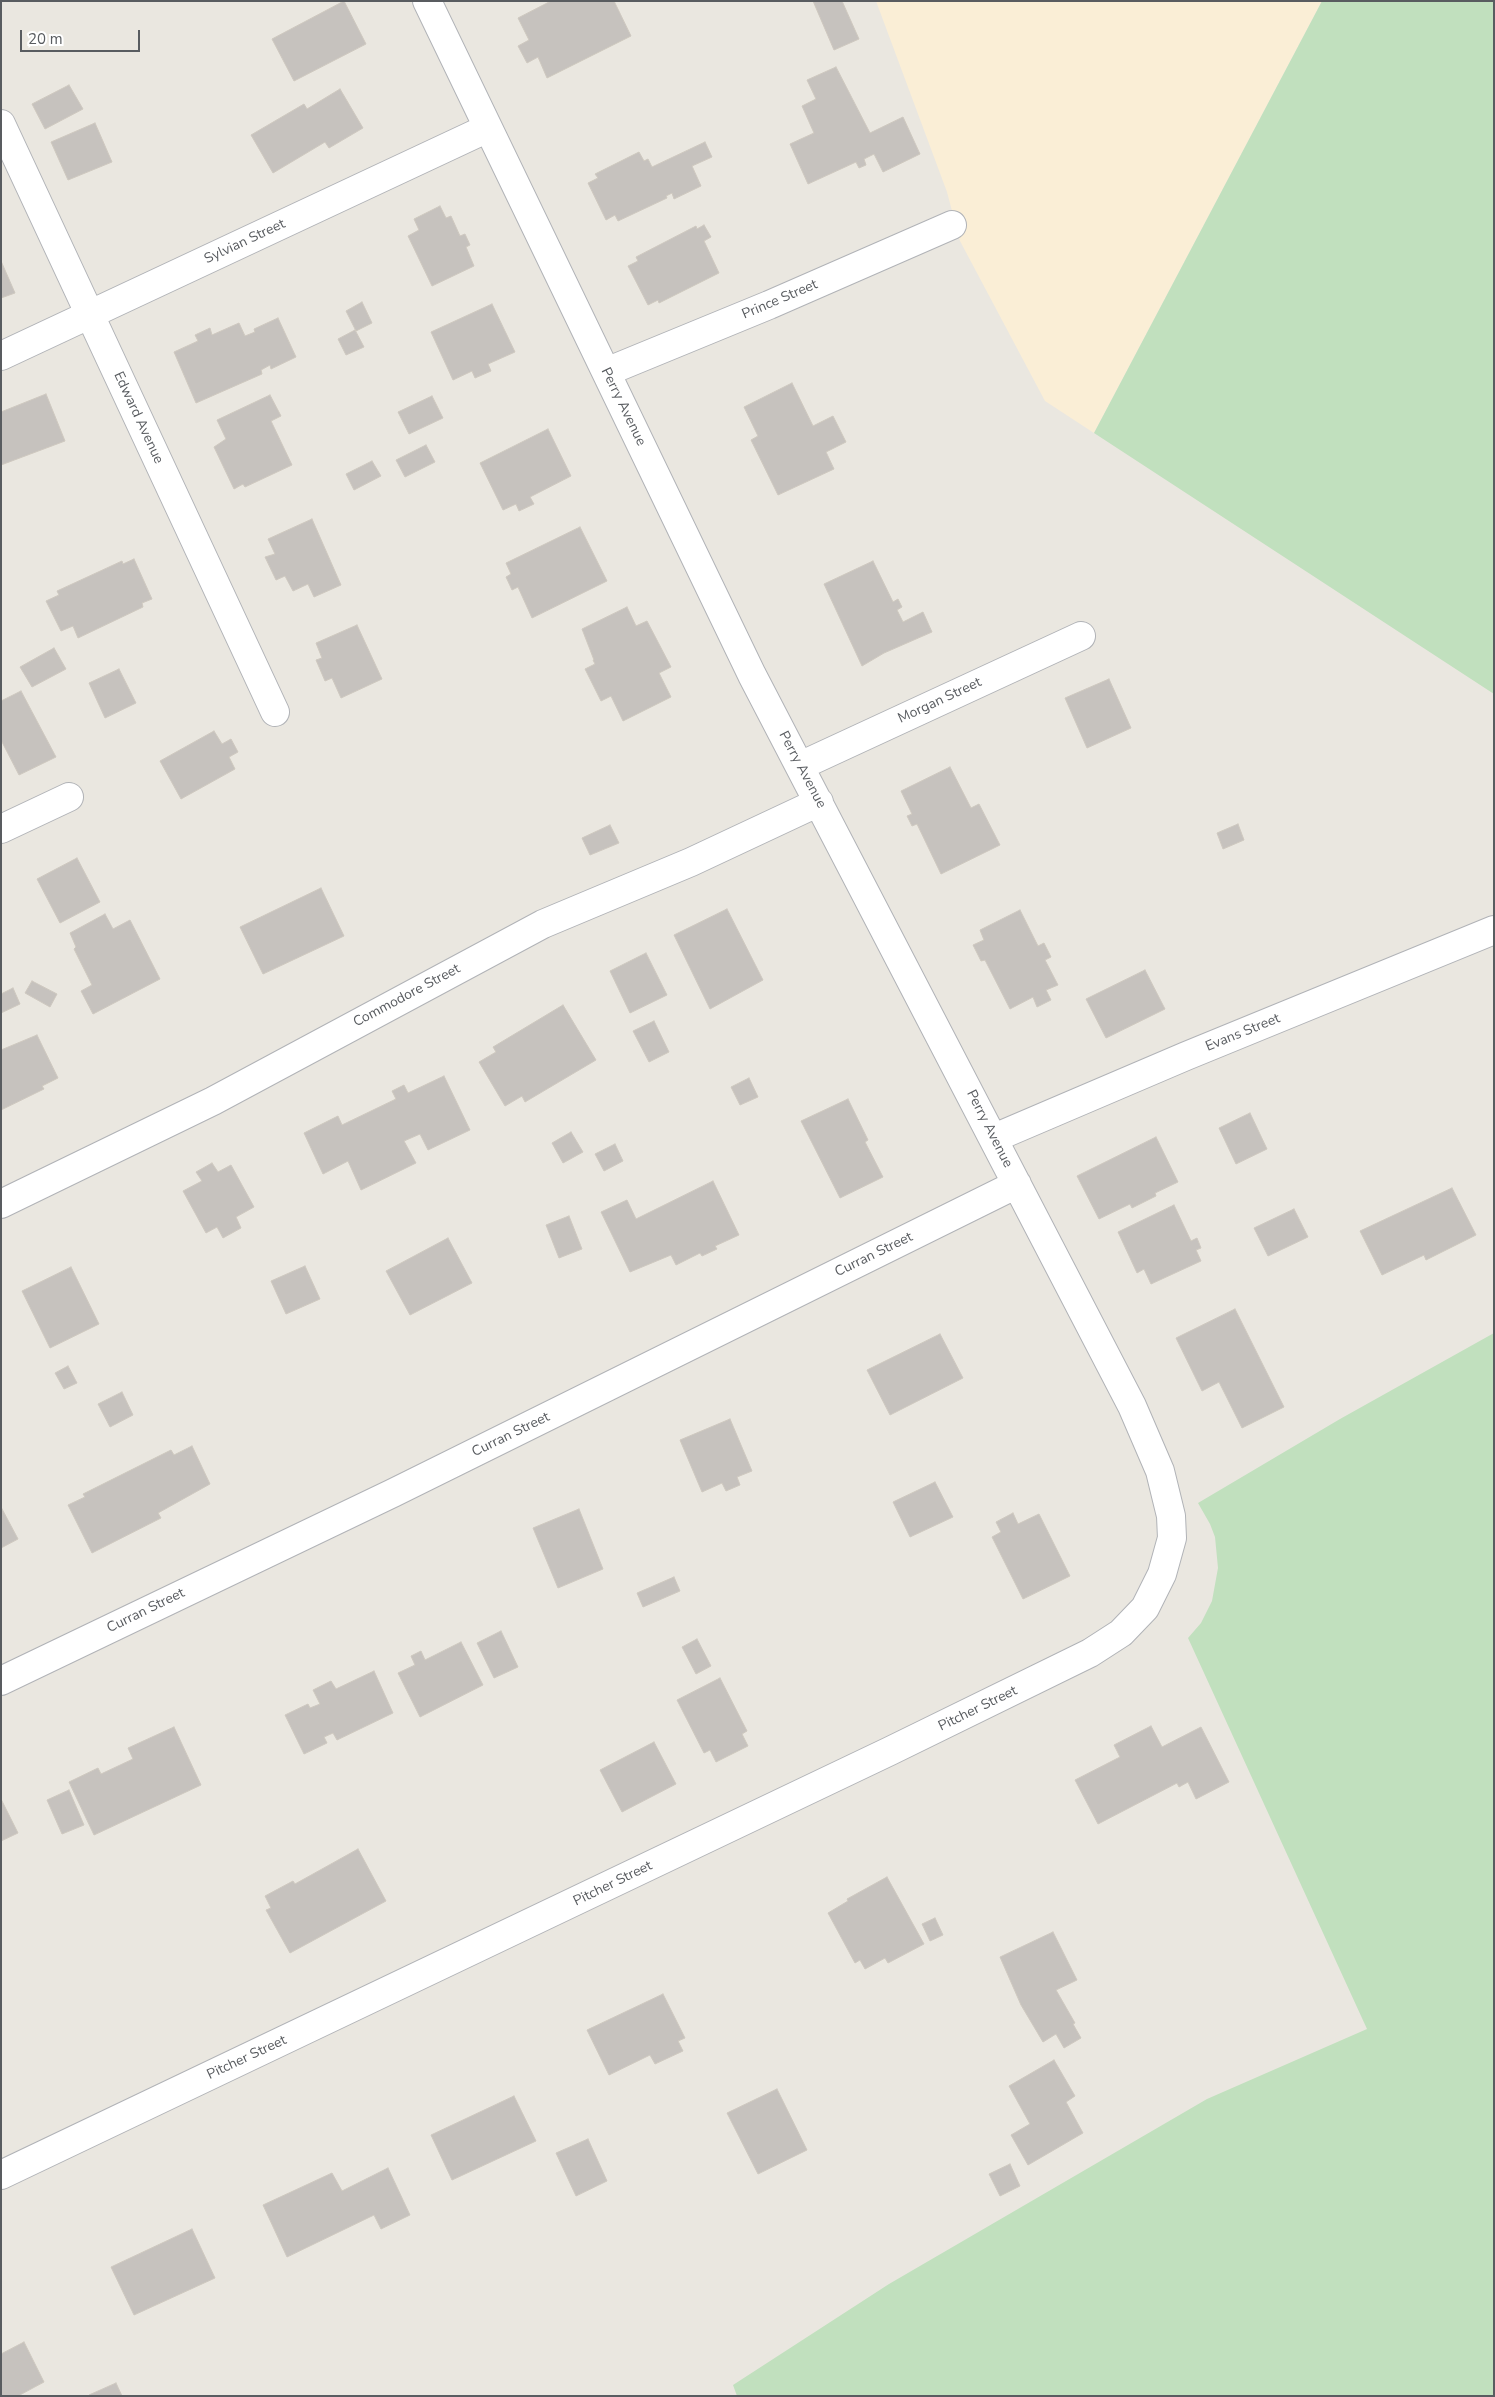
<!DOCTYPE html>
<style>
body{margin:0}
#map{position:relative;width:1495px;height:2397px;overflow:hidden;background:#eae7e0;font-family:"Nunito Sans",sans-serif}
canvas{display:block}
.frame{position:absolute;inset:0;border:2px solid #595c60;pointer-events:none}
.scale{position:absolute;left:20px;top:30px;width:120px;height:22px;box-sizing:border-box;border:2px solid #595c60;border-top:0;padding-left:6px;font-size:15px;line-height:18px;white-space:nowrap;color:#595c60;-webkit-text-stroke:4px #fff;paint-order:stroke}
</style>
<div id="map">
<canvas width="1495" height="2397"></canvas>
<div class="frame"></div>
<div class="scale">20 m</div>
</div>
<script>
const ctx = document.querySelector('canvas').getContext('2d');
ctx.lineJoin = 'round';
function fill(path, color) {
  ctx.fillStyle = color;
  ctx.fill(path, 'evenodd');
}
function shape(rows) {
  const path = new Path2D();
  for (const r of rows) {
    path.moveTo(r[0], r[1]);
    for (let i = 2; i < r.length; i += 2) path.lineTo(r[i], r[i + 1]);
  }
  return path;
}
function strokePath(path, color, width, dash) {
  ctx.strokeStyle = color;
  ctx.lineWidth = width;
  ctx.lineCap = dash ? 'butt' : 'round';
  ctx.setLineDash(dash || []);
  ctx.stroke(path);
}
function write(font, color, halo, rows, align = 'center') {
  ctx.font = font + ' "Nunito Sans",sans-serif';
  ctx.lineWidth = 4.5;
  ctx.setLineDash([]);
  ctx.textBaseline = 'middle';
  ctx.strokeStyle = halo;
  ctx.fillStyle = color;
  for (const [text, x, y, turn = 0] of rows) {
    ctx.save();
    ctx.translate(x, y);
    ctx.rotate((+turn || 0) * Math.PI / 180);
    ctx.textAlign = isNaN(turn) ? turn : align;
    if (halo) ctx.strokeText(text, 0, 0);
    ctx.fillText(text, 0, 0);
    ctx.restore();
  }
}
fill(shape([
 [876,1,1322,1,1094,433,1045,401,960,241,947,192]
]), '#faeed6');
fill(shape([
 [1322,1,1494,1,1494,694,1094,433],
 [1494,1333,1494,2396,737,2396,733,2385,889,2284,1207,2099,1367,2029,1188,1638,1201,1623,1212,1601,1218,1568,1215,1537,1210,1524,1198,1503,1340,1419]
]), '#c1e0be');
const building = shape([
 [344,1,366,44,294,81,272,39,344,1],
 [551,1,614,1,631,36,547,78,538,57,527,63,518,46,529,40,518,18,551,1],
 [813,1,842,1,859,39,834,50,813,1],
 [836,67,870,133,903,117,920,154,883,172,874,154,864,159,866,165,859,168,856,162,808,184,790,144,814,133,802,106,816,99,807,80,836,67],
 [69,85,83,109,45,129,32,104,69,85],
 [340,89,363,128,329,148,325,142,273,173,251,135,304,104,307,109,340,89],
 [95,123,112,162,68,180,51,142,95,123],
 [705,142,712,157,692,166,701,186,674,199,672,193,666,196,667,198,618,221,615,215,606,220,588,183,598,178,595,174,639,152,644,161,648,159,652,167,705,142],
 [440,206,446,218,451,216,460,236,465,234,470,245,466,247,474,266,432,286,408,236,419,230,414,219,440,206],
 [704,225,711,237,704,241,719,273,659,303,658,300,648,305,628,266,638,261,636,257,696,226,697,229,704,225],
 [1,261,15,293,1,298,1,261],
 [362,302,372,323,356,331,346,311,362,302],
 [492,304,515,352,488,364,491,371,475,378,472,371,453,380,431,332,492,304],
 [278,318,296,357,271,369,270,365,261,370,262,374,196,403,174,352,198,341,195,335,210,328,212,335,239,323,245,336,255,332,254,329,278,318],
 [355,330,364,347,346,355,338,339,355,330],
 [792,383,813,426,833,416,846,442,826,452,834,469,778,495,751,440,758,436,744,407,792,383],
 [46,394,65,441,1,465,1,412,46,394],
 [270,395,281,416,271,421,292,465,245,487,243,484,234,489,214,447,226,439,217,420,270,395],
 [432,396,443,418,409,434,398,412,432,396],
 [548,429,571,476,530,497,534,504,519,511,516,504,503,510,480,463,548,429],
 [426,445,435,462,405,477,396,460,426,445],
 [372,461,381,476,354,490,346,474,372,461],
 [312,519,341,585,314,597,308,584,293,591,285,576,276,580,265,557,275,554,268,539,312,519],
 [580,527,607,581,532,618,518,587,512,590,506,577,511,574,506,563,580,527],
 [134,559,152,599,142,603,143,607,78,638,73,626,61,631,46,601,59,595,57,591,122,561,123,564,134,559],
 [873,561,893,602,898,599,902,607,897,610,903,622,923,612,932,632,884,653,862,666,824,584,873,561],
 [627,607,636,626,647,621,671,667,659,673,671,697,623,721,611,696,601,701,585,669,595,664,593,660,594,660,582,629,627,607],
 [357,625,382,679,341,698,332,678,325,681,316,660,322,658,316,643,357,625],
 [54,648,66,669,32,687,20,667,54,648],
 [119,669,136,703,105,718,89,683,119,669],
 [1109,679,1131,728,1087,748,1065,698,1109,679],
 [21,691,56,757,19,775,1,740,1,701,21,691],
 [214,731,222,744,231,739,238,752,229,757,235,769,181,799,160,761,214,731],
 [950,767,971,808,979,804,1000,845,941,874,917,824,912,826,907,816,912,814,901,791,950,767],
 [1238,824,1244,840,1223,849,1217,833,1238,824],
 [610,825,619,843,590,855,582,838,610,825],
 [77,858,100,902,60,923,37,879,77,858],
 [321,888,344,936,263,974,240,927,321,888],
 [727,909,763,980,710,1009,674,935,727,909],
 [1020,910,1038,946,1044,943,1051,957,1045,960,1058,985,1046,990,1051,1000,1037,1007,1033,997,1010,1009,985,960,981,961,973,945,984,940,980,930,1020,910],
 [105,914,113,929,130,920,160,979,93,1014,81,991,92,985,74,949,76,947,70,933,105,914],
 [646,953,667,995,630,1013,610,971,646,953],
 [1145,970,1165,1009,1106,1038,1086,999,1145,970],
 [32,981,57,994,50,1007,25,993,32,981],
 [13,988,20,1004,1,1013,1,994,13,988],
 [563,1005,596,1060,525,1102,522,1096,505,1106,479,1062,496,1052,493,1047,563,1005],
 [654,1021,669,1052,649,1062,633,1031,654,1021],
 [37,1035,58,1078,42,1086,44,1089,1,1110,1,1050,37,1035],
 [444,1076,470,1130,428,1150,420,1134,404,1141,416,1163,361,1190,348,1161,323,1174,304,1133,338,1116,342,1125,396,1099,392,1091,404,1085,408,1093,444,1076],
 [749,1078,758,1097,740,1105,731,1087,749,1078],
 [848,1099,868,1140,865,1142,883,1177,840,1198,801,1121,848,1099],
 [1250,1113,1267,1149,1236,1164,1219,1128,1250,1113],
 [571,1132,583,1152,563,1163,552,1143,571,1132],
 [1156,1137,1178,1182,1155,1193,1156,1196,1132,1208,1130,1204,1099,1219,1077,1176,1156,1137],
 [615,1144,623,1161,604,1171,595,1154,615,1144],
 [212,1163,218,1172,231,1165,254,1207,236,1217,241,1228,223,1238,217,1227,206,1233,183,1191,202,1181,196,1172,212,1163],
 [713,1181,739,1235,715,1246,717,1249,702,1256,700,1253,676,1265,671,1255,630,1272,601,1212,627,1200,636,1219,713,1181],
 [1452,1188,1476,1235,1426,1260,1424,1255,1382,1275,1360,1231,1452,1188],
 [1174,1205,1191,1241,1197,1238,1201,1248,1196,1250,1201,1261,1151,1284,1144,1269,1137,1273,1118,1232,1174,1205],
 [1294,1209,1308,1237,1268,1256,1254,1228,1294,1209],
 [569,1216,582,1249,559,1258,546,1225,569,1216],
 [448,1238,472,1283,410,1315,386,1271,448,1238],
 [305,1266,320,1299,286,1314,271,1281,305,1266],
 [71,1267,99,1324,50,1348,22,1291,71,1267],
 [1235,1309,1284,1407,1242,1428,1219,1382,1202,1391,1176,1338,1235,1309],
 [940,1334,963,1378,890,1415,867,1370,940,1334],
 [68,1366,77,1383,64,1389,55,1373,68,1366],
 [122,1392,133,1415,110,1427,98,1404,122,1392],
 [730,1419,752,1471,737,1477,740,1485,726,1491,722,1483,702,1492,680,1440,730,1419],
 [192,1446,210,1484,158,1513,161,1518,92,1553,68,1505,85,1497,83,1494,171,1450,174,1455,192,1446],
 [935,1482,953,1517,910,1537,893,1502,935,1482],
 [1,1507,18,1539,1,1548,1,1507],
 [579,1509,603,1569,558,1588,533,1528,579,1509],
 [1013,1513,1018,1524,1039,1514,1070,1576,1023,1599,992,1537,1001,1532,996,1522,1013,1513],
 [674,1577,680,1591,643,1607,637,1593,674,1577],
 [501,1631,518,1667,494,1678,477,1643,501,1631],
 [697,1639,711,1666,696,1674,682,1647,697,1639],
 [461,1642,483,1685,420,1717,398,1673,415,1665,411,1656,421,1651,425,1660,461,1642],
 [374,1671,393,1713,337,1740,333,1733,324,1737,327,1743,304,1754,285,1715,308,1704,310,1708,320,1704,313,1690,331,1681,336,1689,374,1671],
 [720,1678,747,1731,742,1734,748,1746,716,1762,710,1750,704,1753,677,1700,720,1678],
 [1151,1726,1162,1747,1201,1727,1229,1782,1196,1799,1188,1782,1179,1787,1177,1783,1098,1824,1075,1780,1120,1757,1114,1745,1151,1726],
 [174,1727,201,1785,94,1835,69,1782,98,1768,101,1774,133,1759,128,1748,174,1727],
 [654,1742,676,1784,622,1812,600,1770,654,1742],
 [69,1790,84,1825,62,1834,47,1800,69,1790],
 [1,1799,18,1833,1,1841,1,1799],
 [358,1849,386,1901,290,1953,266,1910,271,1908,265,1896,293,1881,295,1884,358,1849],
 [887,1877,924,1944,888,1963,885,1958,865,1969,860,1960,855,1963,828,1913,848,1901,847,1899,887,1877],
 [935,1918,943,1935,930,1941,922,1924,935,1918],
 [1053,1932,1077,1980,1056,1990,1075,2023,1073,2024,1081,2038,1064,2048,1056,2034,1043,2042,1021,2005,1000,1957,1053,1932],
 [663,1994,685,2038,678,2041,683,2051,655,2064,650,2055,609,2075,587,2030,663,1994],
 [1054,2060,1075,2096,1066,2102,1083,2133,1028,2165,1011,2135,1030,2124,1009,2086,1054,2060],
 [777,2089,807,2150,758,2174,727,2113,777,2089],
 [514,2096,536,2141,452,2180,431,2135,514,2096],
 [588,2139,607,2181,576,2196,556,2153,588,2139],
 [1010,2164,1020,2186,1000,2196,989,2174,1010,2164],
 [388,2168,410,2215,381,2229,374,2215,287,2257,263,2205,332,2173,342,2191,388,2168],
 [192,2229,215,2278,134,2315,111,2267,192,2229],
 [24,2342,44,2382,18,2396,1,2396,1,2354,24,2342],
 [116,2383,122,2396,90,2396,89,2395,116,2383]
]);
fill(building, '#c6c2be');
strokePath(building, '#cec8bf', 1);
const minor = shape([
 [1,124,275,712],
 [1,356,488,128],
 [606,372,769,305,952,225],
 [800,766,1081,636],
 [1,829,69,797],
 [994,1138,1186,1056,1494,930],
 [1,1204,213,1101,543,924,691,862,819,802],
 [1,1681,393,1493,1017,1184],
 [1,2175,890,1751,1090,1653,1121,1633,1145,1608,1162,1574,1172,1538,1171,1516,1160,1471,1132,1406,752,675,427,1]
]);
strokePath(minor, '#b1b3b7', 30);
strokePath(minor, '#fff', 28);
write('14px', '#595c60', '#fff', [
 ["Sylvian Street",245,242,-25],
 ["Prince Street",780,300,-23],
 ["Perry Avenue",623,407,64],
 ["Edward Avenue",138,418,65],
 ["Morgan Street",940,701,-25],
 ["Perry Avenue",802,770,62],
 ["Commodore Street",407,996,-28],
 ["Evans Street",1243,1033,-22],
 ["Perry Avenue",989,1129,63],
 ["Curran Street",874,1255,-26],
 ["Curran Street",511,1435,-26],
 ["Curran Street",146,1611,-26],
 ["Pitcher Street",978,1709,-26],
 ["Pitcher Street",613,1884,-26],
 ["Pitcher Street",247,2058,-25]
]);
</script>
